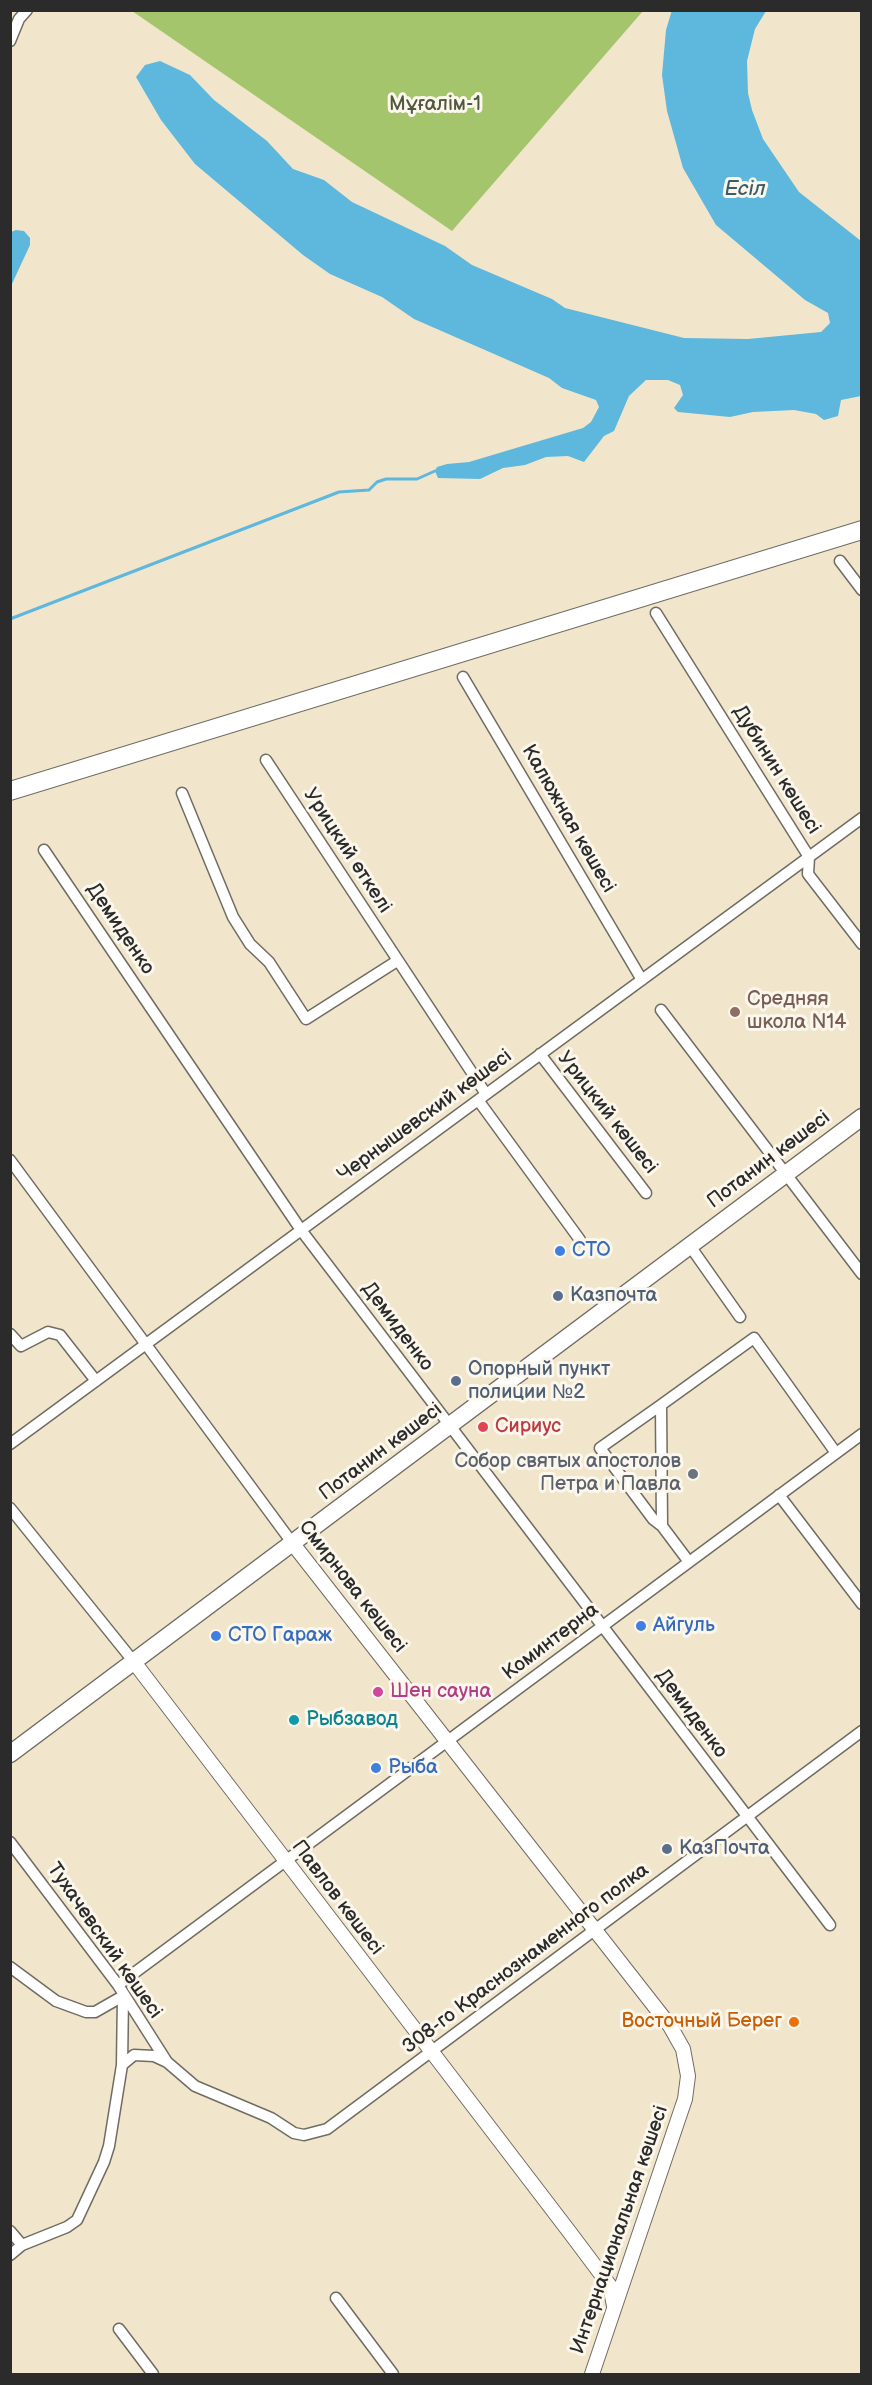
<!DOCTYPE html>
<meta charset="utf-8">
<style>
body{margin:0}
#map{position:relative;width:872px;height:2385px;overflow:hidden;background:#f1e6cb;font-family:"Balsamiq Sans",sans-serif}
canvas{display:block}
.frame{position:absolute;inset:0;border:12px solid #2b2b2b;pointer-events:none}
</style>
<div id="map">
<canvas width="872" height="2385"></canvas>
<div class="frame"></div>
</div>
<script>
const ctx = document.querySelector('canvas').getContext('2d');
ctx.lineJoin = 'round';
function fill(path, color) {
  ctx.fillStyle = color;
  ctx.fill(path, 'evenodd');
}
function shape(rows) {
  const path = new Path2D();
  for (const r of rows) {
    path.moveTo(r[0], r[1]);
    for (let i = 2; i < r.length; i += 2) path.lineTo(r[i], r[i + 1]);
  }
  return path;
}
function strokePath(path, color, width, dash) {
  ctx.strokeStyle = color;
  ctx.lineWidth = width;
  ctx.lineCap = dash ? 'butt' : 'round';
  ctx.setLineDash(dash || []);
  ctx.stroke(path);
}
function write(font, color, halo, rows, align = 'center') {
  ctx.font = font + ' "Balsamiq Sans",sans-serif';
  ctx.lineWidth = 6;
  ctx.setLineDash([]);
  ctx.textBaseline = 'middle';
  ctx.strokeStyle = halo;
  ctx.fillStyle = color;
  for (const [text, x, y, turn = 0] of rows) {
    ctx.save();
    ctx.translate(x, y);
    ctx.rotate((+turn || 0) * Math.PI / 180);
    ctx.textAlign = isNaN(turn) ? turn : align;
    if (halo) ctx.strokeText(text, 0, 0);
    ctx.fillText(text, 0, 0);
    ctx.restore();
  }
}
fill(shape([
 [132,11,643,11,452,231]
]), '#a5c56d');
fill(shape([
 [672,10,766,11,755,29,747,61,748,93,752,110,763,139,799,192,861,241,861,396,841,400,838,416,824,420,816,414,794,410,753,412,730,417,678,412,674,408,683,395,680,385,668,380,646,380,629,396,614,431,604,436,584,462,568,456,546,457,525,465,503,468,480,479,438,478,435,471,437,467,447,464,469,462,583,428,591,422,599,407,596,400,562,388,549,378,414,319,382,297,330,274,303,255,195,164,161,120,136,77,145,65,160,61,190,75,214,100,267,141,293,169,324,180,352,202,445,246,472,265,552,299,565,308,684,338,748,339,821,332,830,323,828,313,805,300,716,225,683,168,667,111,662,75,666,30],
 [16,230,24,231,30,238,30,245,11,286,11,232]
]), '#5eb7dc');
strokePath(shape([
 [10,619,339,492,369,490,377,482,386,479,417,479,435,471]
]), '#5eb7dc', 3);
const minor = shape([
 [10,41,19,19,27,10],
 [840,561,862,590],
 [656,613,809,857,808,874,862,944],
 [463,677,642,980],
 [266,760,486,1094],
 [182,793,233,917,250,944,269,962,306,1019,397,961],
 [44,850,301,1230,830,1925],
 [661,1010,862,1274],
 [540,1054,646,1193],
 [478,1100,580,1240],
 [10,1160,293,1544],
 [690,1246,740,1317],
 [10,1334,21,1346,48,1332,60,1335,96,1381],
 [661,1405,600,1448,653,1519,662,1526],
 [10,1444,862,818],
 [779,1495,862,1604],
 [10,1508,134,1662],
 [689,1562,662,1526,661,1405,754,1338,836,1453],
 [10,1842,118,1985,167,2062],
 [10,1967,56,2001,86,2012,95,2012,123,1996],
 [118,1985,862,1434],
 [122,2065,134,2055,154,2056,167,2062,195,2086,271,2118,294,2133,304,2135,327,2129,862,1731],
 [10,2231,22,2245],
 [10,2255,22,2245,67,2227,77,2220,104,2162,109,2146,122,2065,123,1996],
 [336,2298,393,2374],
 [119,2329,153,2374]
]);
const tertiary = shape([
 [293,1544,670,2026,683,2049,688,2076,685,2099,592,2374],
 [134,1662,571,2234,610,2286,614,2306]
]);
const secondary = shape([
 [10,1754,862,1117]
]);
const trunk = shape([
 [10,791,862,530]
]);
strokePath(minor, '#706c63', 13);
strokePath(tertiary, '#706c63', 16);
strokePath(secondary, '#706c63', 19);
strokePath(trunk, '#706c63', 20);
strokePath(minor, '#fff', 10);
strokePath(tertiary, '#fff', 14);
strokePath(secondary, '#fff', 16);
strokePath(trunk, '#fff', 18);
for (const [x, y, r, color] of [
 [735,1012,6,"#8d6e63"],
 [560,1251,6,"#3f7fe0"],
 [558,1296,6,"#5c6f8a"],
 [456,1381,6,"#5c6f8a"],
 [483,1427,6,"#e0444e"],
 [693,1474,6,"#6b7280"],
 [641,1626,6,"#3f7fe0"],
 [216,1636,6,"#3f7fe0"],
 [378,1692,6,"#d1479c"],
 [294,1720,6,"#0f9aa8"],
 [376,1768,6,"#3f7fe0"],
 [667,1849,6,"#5c6f8a"],
 [794,2022,6,"#e8710a"]
]) {
  const dot = new Path2D();
  dot.arc(x, y, r, 0, 2 * Math.PI);
  ctx.fillStyle = color;
  ctx.fill(dot);
  strokePath(dot, '#fbf7ec', 2);
}
write('20px', '#50593f', '#fbf7ec', [
 ["Мұғалім-1",435,105]
]);
write('20px', '#2b2b2b', '#fbf7ec', [
 ["Дубинин көшесі",776,770,58],
 ["Калюжная көшесі",568,819,60],
 ["Урицкий өткелі",347,851,57],
 ["Демиденко",120,929,56],
 ["Урицкий көшесі",607,1113,52],
 ["Чернышевский көшесі",425,1116,-36],
 ["Потанин көшесі",769,1160,-37],
 ["Демиденко",397,1327,53],
 ["Потанин көшесі",381,1452,-37],
 ["Смирнова көшесі",352,1587,52],
 ["Коминтерна",551,1642,-37],
 ["Демиденко",691,1714,53],
 ["Павлов көшесі",337,1898,53],
 ["Тухачевский көшесі",104,1941,55],
 ["308-го Краснознаменного полка",526,1959,-37],
 ["Интернациональная көшесі",620,2230,-71]
]);
write('20px', '#785e54', '#fbf7ec', [
 ["Средняя",747,1000],
 ["школа N14",747,1023]
], 'left');
write('20px', '#366cbe', '#fbf7ec', [
 ["СТО",572,1251],
 ["Айгуль",653,1626],
 ["СТО Гараж",228,1636],
 ["Рыба",388,1768]
], 'left');
write('20px', '#4e5e75', '#fbf7ec', [
 ["Казпочта",570,1296],
 ["Опорный пункт",468,1370],
 ["полиции №2",468,1393],
 ["КазПочта",679,1849]
], 'left');
write('20px', '#be3a42', '#fbf7ec', [
 ["Сириус",495,1427]
], 'left');
write('20px', '#5b616d', '#fbf7ec', [
 ["Собор святых апостолов",681,1462],
 ["Петра и Павла",681,1485]
], 'right');
write('20px', '#b23c85', '#fbf7ec', [
 ["Шен сауна",390,1692]
], 'left');
write('20px', '#0d838f', '#fbf7ec', [
 ["Рыбзавод",306,1720]
], 'left');
write('20px', '#c56008', '#fbf7ec', [
 ["Восточный Берег",782,2022]
], 'right');
write('italic 21px', '#3d5c69', '#fbf7ec', [
 ["Есіл",745,190]
]);
</script>
